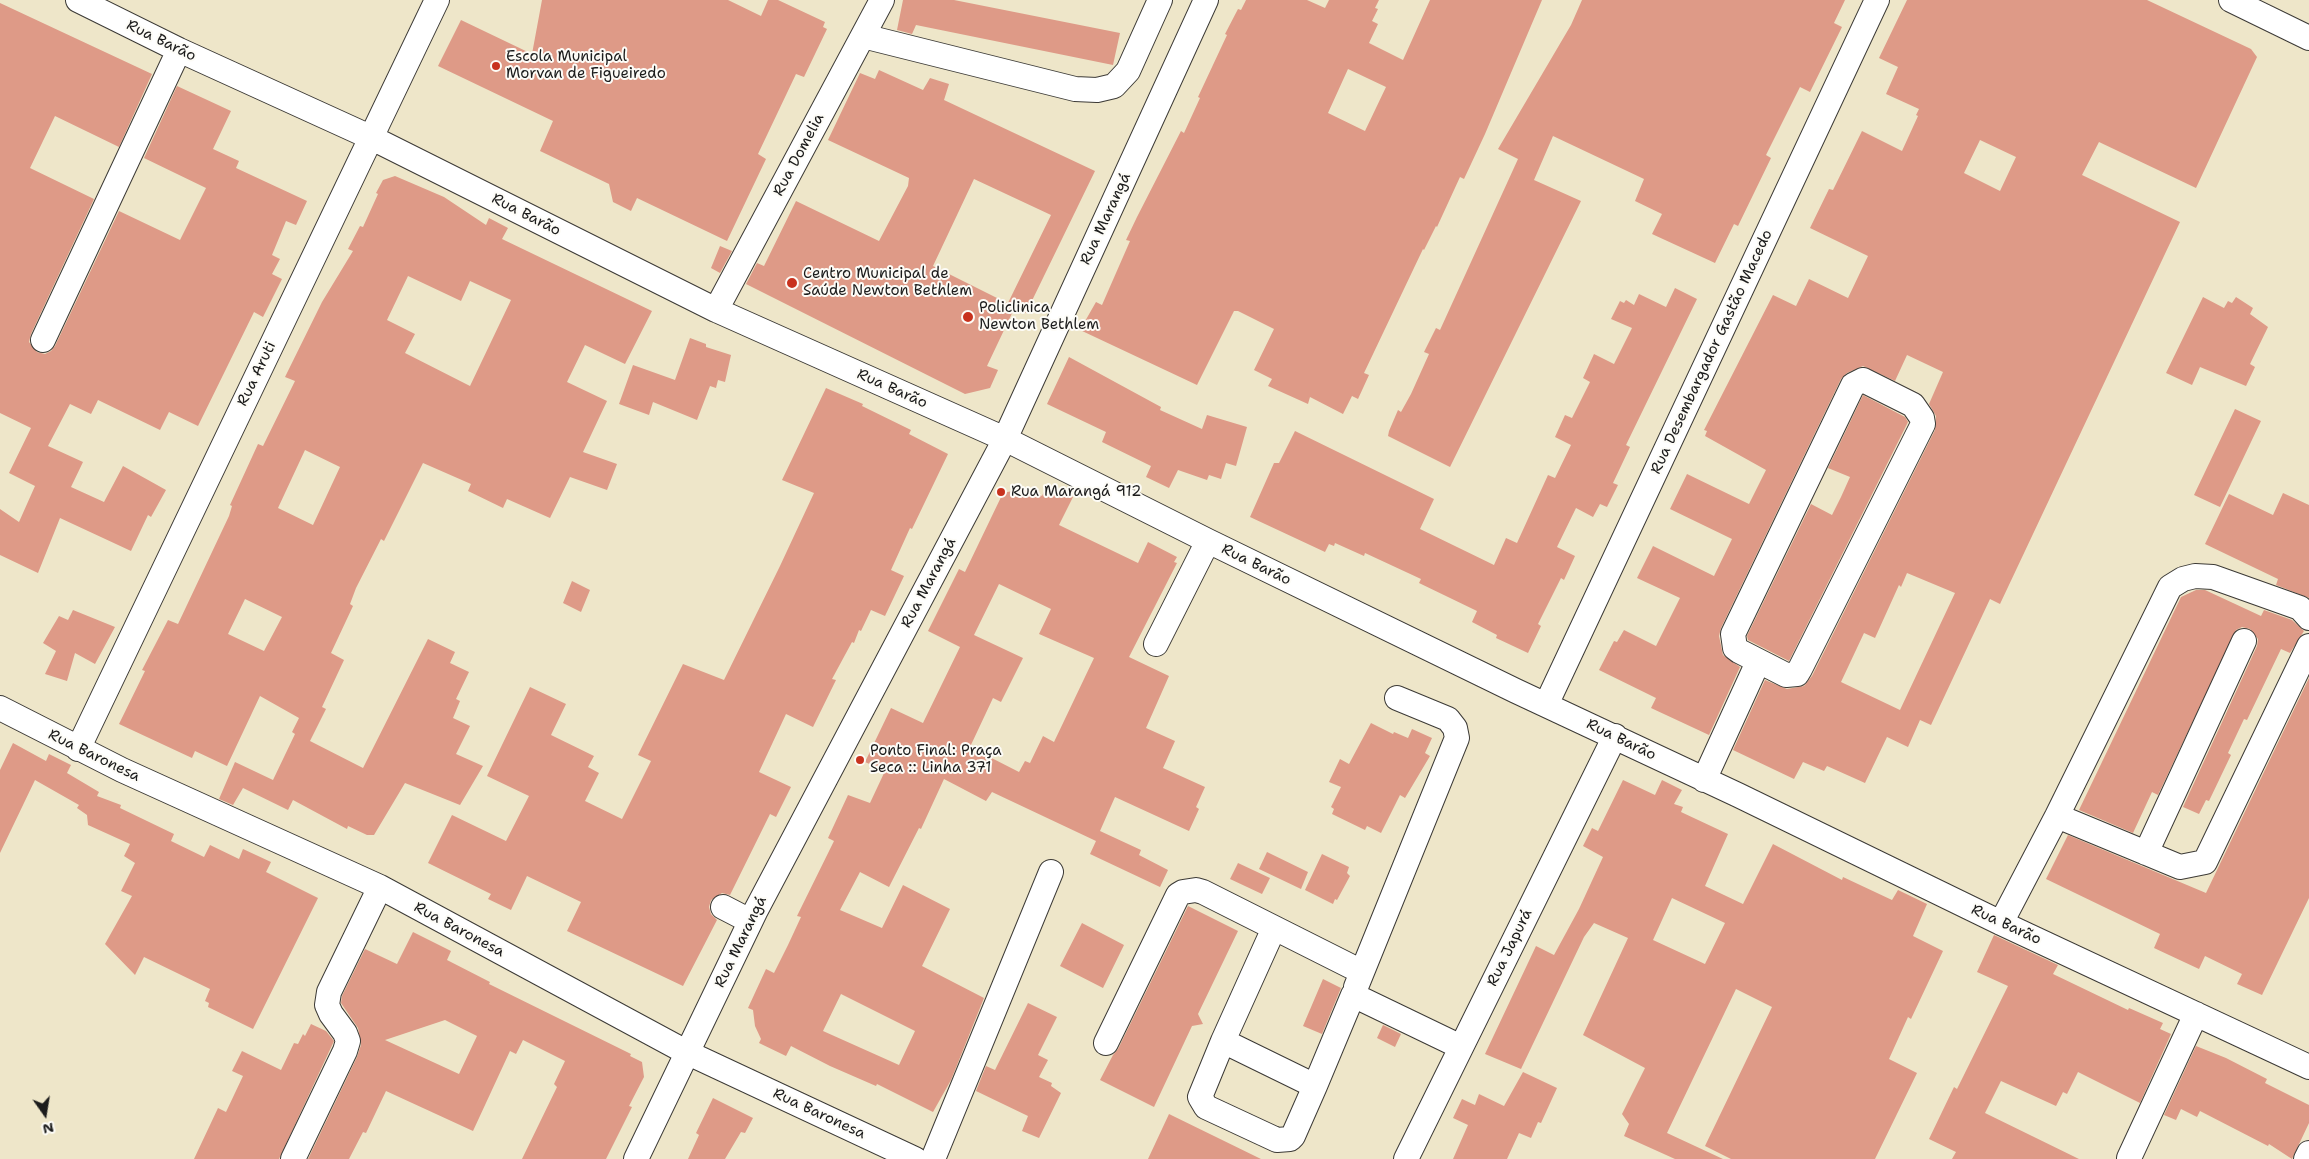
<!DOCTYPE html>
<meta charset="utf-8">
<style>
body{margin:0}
#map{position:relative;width:2309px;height:1159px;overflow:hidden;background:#eee6c9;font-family:"Shantell Sans",sans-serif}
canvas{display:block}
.north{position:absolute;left:20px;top:1089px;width:50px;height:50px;-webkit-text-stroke:4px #fdfcf7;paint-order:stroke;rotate:167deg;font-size:14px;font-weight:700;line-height:20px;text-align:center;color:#1c1c1c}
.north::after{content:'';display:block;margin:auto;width:18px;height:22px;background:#1c1c1c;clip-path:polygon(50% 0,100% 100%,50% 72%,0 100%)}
</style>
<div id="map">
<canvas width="2309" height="1159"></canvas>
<div class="north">N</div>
</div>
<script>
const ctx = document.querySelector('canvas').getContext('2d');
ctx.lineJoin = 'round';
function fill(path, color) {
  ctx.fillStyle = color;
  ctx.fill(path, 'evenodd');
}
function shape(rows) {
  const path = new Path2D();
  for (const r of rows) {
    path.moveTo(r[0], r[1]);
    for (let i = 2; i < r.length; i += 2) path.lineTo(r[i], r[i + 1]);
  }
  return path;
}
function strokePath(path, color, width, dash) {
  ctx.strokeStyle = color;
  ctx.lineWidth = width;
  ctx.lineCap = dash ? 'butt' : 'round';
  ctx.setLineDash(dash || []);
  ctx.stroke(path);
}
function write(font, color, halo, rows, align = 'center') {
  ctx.font = font + ' "Shantell Sans",sans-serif';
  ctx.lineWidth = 4;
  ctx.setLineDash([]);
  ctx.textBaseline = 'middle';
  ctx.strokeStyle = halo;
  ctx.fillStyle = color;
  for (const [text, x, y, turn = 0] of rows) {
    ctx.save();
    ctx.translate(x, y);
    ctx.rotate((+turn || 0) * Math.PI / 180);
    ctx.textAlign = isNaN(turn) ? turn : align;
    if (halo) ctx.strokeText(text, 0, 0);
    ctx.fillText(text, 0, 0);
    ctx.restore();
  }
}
fill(shape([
 [542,0,728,0,761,16,768,0,778,0,825,22,823,27,827,29,804,77,796,74,758,154,766,159,727,241,637,198,631,211,613,202,609,184,540,151,553,121,438,66,461,20,532,54],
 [903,0,954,0,1120,33,1113,65,916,25,912,34,897,30],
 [1246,0,1307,0,1325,8,1329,0,1379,0,1375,8,1378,9,1372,21,1378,24,1369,43,1403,60,1430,0,1542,0,1485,134,1464,179,1460,177,1437,227,1436,226,1424,250,1423,249,1364,373,1369,375,1358,399,1352,396,1343,414,1310,397,1308,404,1268,386,1272,379,1254,370,1274,329,1238,311,1234,311,1197,385,1080,330,1096,302,1102,305,1130,241,1126,240,1137,217,1181,131,1184,133,1200,98,1198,97,1227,35,1225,34,1238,9,1241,10],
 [1348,69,1386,87,1365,131,1328,113],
 [1582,0,1845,0,1834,23,1842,27,1810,92,1800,87,1766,155,1771,158,1738,226,1734,224,1715,263,1652,234,1662,214,1635,201,1644,179,1553,136,1534,180,1581,201,1450,467,1388,436,1389,431,1398,410,1401,412,1411,394,1429,354,1424,352,1436,328,1440,330,1518,159,1498,149,1571,25],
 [1907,0,2147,0,2251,49,2257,57,2196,188,2099,142,2082,175,2180,222,2000,604,1990,599,1931,725,1920,720,1908,747,1887,737,1865,783,1827,766,1824,771,1803,762,1794,779,1733,750,1765,680,1787,689,1804,686,1812,676,1935,430,1936,416,1929,404,1943,372,1907,355,1895,381,1863,366,1847,373,1841,379,1721,628,1719,636,1723,655,1740,667,1709,735,1651,708,1656,698,1599,670,1614,641,1617,642,1624,630,1656,646,1680,598,1637,578,1653,546,1714,576,1732,539,1670,509,1687,474,1749,504,1766,470,1705,436,1707,431,1704,430,1773,295,1796,306,1809,279,1848,298,1868,256,1810,228,1829,189,1833,190,1862,131,1902,151,1918,116,1916,115,1919,109,1886,94,1898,67,1879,58],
 [1980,140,2016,157,2000,191,1964,173],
 [1907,573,1955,593,1900,710,1841,682,1864,633,1875,638,1899,585,1901,587],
 [0,3,152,74,119,147,55,116,30,168,94,199,31,334,29,342,37,352,45,354,51,351,55,346,119,211,180,240,206,188,144,158,177,86,231,111,213,149,239,161,236,168,307,201,296,225,286,221,272,255,280,259,272,274,282,279,263,317,254,312,198,426,169,412,160,430,98,400,91,414,70,404,48,446,83,462,71,487,104,502,123,466,166,490,151,517,148,515,131,551,60,518,38,573,0,555,0,509,19,522,35,486,9,473,31,428,0,413],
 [879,70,923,90,930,78,949,84,944,100,1095,171,1026,313,1015,307,987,366,998,370,990,388,965,394,746,284,757,263,764,266,796,201,879,241,908,186,909,178,828,140,860,73,875,79],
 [974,179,1051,215,1008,303,1013,306,933,266],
 [395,176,444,197,486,225,489,218,508,228,502,239,652,311,625,364,585,345,567,382,607,401,583,452,617,464,607,490,570,477,550,518,507,499,503,508,468,491,471,484,423,463,384,541,381,539,356,588,350,604,353,606,331,653,344,660,322,707,326,709,310,741,363,768,428,639,455,652,450,663,469,672,456,699,460,701,453,718,470,726,456,754,483,766,460,805,405,783,374,835,367,835,348,826,347,829,293,800,288,810,243,788,233,805,219,799,235,762,273,780,295,734,292,732,299,718,260,696,227,766,195,751,192,758,119,724,145,671,142,670,168,620,178,624,229,516,232,506,230,505,258,444,263,446,295,381,285,377,322,302,353,251,348,249,360,226,363,227,378,194,376,193,383,180],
 [408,276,461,301,470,281,511,300,470,386,405,353,415,334,387,320],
 [305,450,340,467,313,525,278,508],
 [245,599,282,617,264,651,228,634],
 [720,246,732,251,720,273,711,268],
 [1675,288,1697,299,1626,445,1630,447,1613,483,1618,485,1607,507,1600,504,1593,517,1576,508,1557,547,1575,556,1564,580,1561,578,1538,624,1541,626,1528,653,1496,638,1497,635,1472,622,1477,611,1419,583,1421,579,1365,553,1364,556,1335,543,1334,546,1329,544,1325,552,1250,517,1274,463,1279,463,1295,431,1434,499,1420,529,1494,565,1506,538,1517,543,1548,475,1555,478,1571,445,1555,437,1565,415,1572,418,1590,382,1583,378,1594,354,1614,364,1632,328,1611,319,1620,301,1624,303,1626,300,1634,305,1639,294,1666,307],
 [2203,297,2224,308,2228,301,2232,303,2236,297,2253,308,2250,314,2268,327,2250,364,2255,367,2246,386,2200,367,2192,385,2166,373],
 [690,338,706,344,706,347,731,355,725,382,718,380,716,388,710,386,697,420,653,402,649,415,619,404,633,365,675,380],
 [1069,357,1161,407,1160,410,1202,429,1207,415,1247,427,1236,466,1226,463,1221,479,1209,475,1207,480,1178,470,1169,488,1146,477,1151,466,1102,442,1106,432,1047,404],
 [826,388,863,404,862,406,911,430,909,434,948,454,912,529,910,528,891,570,904,576,885,616,871,610,861,631,859,630,854,643,852,642,832,679,836,680,813,727,786,714,759,772,791,787,776,817,770,814,730,895,722,893,711,900,709,907,711,914,717,920,683,986,567,931,581,902,527,876,511,910,488,899,491,894,428,863,452,815,506,841,529,796,487,776,530,687,566,704,551,735,594,756,588,767,599,773,585,801,622,819,651,761,638,755,683,664,724,680,780,566,814,493,782,480],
 [1863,395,1905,417,1908,422,1789,661,1748,640,1747,636,1811,504,1832,515,1841,497,1850,477,1828,468],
 [2235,409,2261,421,2220,507,2194,495],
 [1047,485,1073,497,1059,525,1138,563,1148,542,1177,557,1174,562,1177,563,1129,657,1169,676,1146,728,1175,741,1163,768,1205,787,1196,807,1199,809,1189,831,1115,797,1100,831,1141,850,1139,855,1168,870,1160,887,1090,854,1096,841,992,792,986,801,944,779,921,829,919,828,889,887,860,872,840,910,882,928,903,885,950,909,922,966,984,998,951,1080,933,1112,877,1084,876,1086,830,1066,791,1046,786,1056,759,1043,761,1039,755,1026,753,1010,748,1008,766,969,774,973,788,945,801,917,797,916,834,841,828,838,848,795,870,803,885,771,865,762,891,708,923,723,960,647,928,631,959,569,965,572,1003,493,1026,488,1042,496],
 [999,584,1051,609,1039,634,1094,658,1054,742,1043,736,1030,763,1025,761,1019,772,970,747,993,698,1001,702,1023,658,974,635],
 [841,994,915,1031,899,1065,823,1031],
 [2283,493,2309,505,2309,598,2276,585,2278,579,2205,544,2229,494,2273,515],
 [572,581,590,590,581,612,563,603],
 [2196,590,2205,590,2261,616,2264,610,2292,620,2304,631,2290,653,2281,649,2247,720,2244,719,2228,753,2231,755,2209,801,2206,800,2199,814,2183,807,2257,646,2258,639,2250,629,2242,627,2236,630,2158,795,2152,792,2133,833,2079,810,2181,597],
 [73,610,115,627,95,664,75,653,67,681,45,674,56,651,43,643,59,616,68,620],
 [2309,678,2309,898,2262,995,2237,984,2242,974,2205,956,2199,969,2154,948,2160,934,2046,879,2068,835,2206,893],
 [1371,723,1393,734,1394,732,1408,738,1412,729,1432,738,1425,753,1430,756,1405,798,1400,795,1381,833,1367,826,1365,830,1332,814,1334,809,1331,807,1341,787,1329,782,1340,759,1349,764],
 [13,743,46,761,49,754,71,765,67,773,99,792,97,796,121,805,120,808,174,834,171,841,204,857,210,845,239,859,243,849,271,862,266,872,318,898,253,1029,208,1007,209,1003,205,1001,210,989,144,957,135,975,105,944,132,896,121,891,135,863,124,856,130,844,88,825,87,815,77,808,79,805,35,780,0,853,0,770],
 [1623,780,1655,795,1662,780,1682,790,1674,804,1683,807,1681,812,1728,834,1705,886,1743,904,1773,844,1842,880,1843,877,1892,900,1898,890,1927,904,1913,936,1943,951,1911,1019,1908,1017,1889,1059,1917,1073,1875,1159,1731,1159,1705,1146,1772,1007,1736,989,1667,1133,1723,1159,1675,1159,1624,1136,1629,1124,1622,1114,1645,1068,1583,1035,1628,938,1594,923,1584,937,1521,1069,1485,1054,1536,946,1554,955,1579,909,1603,857,1583,846,1592,828,1598,831],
 [1672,898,1725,923,1705,964,1653,940],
 [1267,852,1308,872,1301,889,1259,869],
 [1322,854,1349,867,1347,873,1350,876,1337,900,1335,899,1333,904,1305,890],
 [1238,863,1270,878,1262,894,1230,879],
 [1188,906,1238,931,1198,1014,1203,1024,1192,1026,1154,1107,1100,1080,1113,1055,1118,1049],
 [1082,923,1124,945,1103,988,1060,966],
 [413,932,451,951,447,960,490,982,489,984,631,1054,630,1056,642,1062,644,1077,629,1106,632,1107,606,1159,522,1159,557,1087,554,1084,565,1061,523,1040,516,1054,510,1051,473,1131,386,1091,366,1133,363,1132,349,1159,308,1159,357,1057,361,1045,358,1028,341,1003,342,996,365,949,397,964],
 [445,1020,477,1036,459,1074,385,1040],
 [1994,935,2058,965,2053,974,2128,1010,2129,1008,2163,1023,2160,1029,2171,1034,2140,1103,2078,1072,2067,1094,2063,1092,2056,1106,2001,1081,1985,1113,2079,1159,1952,1159,1956,1152,1929,1139,1954,1087,1957,1089,2008,986,1977,972],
 [1323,979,1341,988,1322,1034,1303,1026],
 [1028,1003,1057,1017,1038,1055,1048,1060,1039,1077,1052,1083,1051,1086,1061,1093,1039,1138,1022,1131,1028,1116,976,1091,986,1066,995,1070],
 [311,1024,326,1031,334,1041,279,1159,194,1159,218,1108,226,1112,243,1076,232,1071,242,1051,281,1070,294,1043,298,1044,303,1034,305,1036],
 [1383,1025,1401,1034,1395,1047,1377,1038],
 [2196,1046,2226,1058,2267,1079,2265,1083,2309,1105,2309,1123,2292,1159,2269,1144,2268,1146,2200,1111,2197,1117,2181,1109,2176,1120,2164,1115],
 [1523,1072,1557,1088,1541,1123,1538,1122,1531,1138,1519,1133,1507,1159,1453,1159,1468,1125,1453,1118,1462,1099,1475,1105,1479,1094,1504,1106],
 [713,1098,753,1118,745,1133,741,1132,725,1159,688,1159,699,1135,696,1133],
 [1169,1114,1261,1159,1148,1159]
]), '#de9a87');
const minor = shape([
 [78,0,179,50,370,137,716,310,1005,439,1208,541,1516,691,1738,795,2001,923,2309,1067],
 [2231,0,2309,38],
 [863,36,1075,89,1097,90,1114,86,1128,71,1160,0],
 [716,310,882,0],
 [43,340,179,50],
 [1863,380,1913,405,1922,418,1923,424,1800,669,1797,674,1786,675,1739,651,1735,648,1733,634,1853,385,1863,380],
 [1156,644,1208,541],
 [1546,705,1877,0],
 [0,708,122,770,380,887,686,1052,915,1159],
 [78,749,437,0],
 [1704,780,1758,662],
 [2057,816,2180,867,2205,862,2309,646],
 [2146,853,2244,641],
 [723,907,750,921],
 [2001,923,2057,816,2170,587,2183,579,2195,576,2213,577,2300,608,2309,618],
 [1356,987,1457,738,1455,728,1448,719,1397,698],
 [1223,1041,1274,928],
 [1106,1043,1178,895,1183,892,1196,890,1203,892,1362,972],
 [1315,1086,1223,1041,1200,1097,1206,1107,1277,1140,1290,1139,1293,1136,1315,1086,1353,995,1461,1047],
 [2129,1158,2196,1014],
 [293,1159,345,1051,348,1041,345,1033,331,1014,327,1005,329,992,380,887],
 [636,1159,755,912,1005,439,1206,0],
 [933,1159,1051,872],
 [1406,1159,1615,736],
 [2306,1159,2309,1153]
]);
strokePath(minor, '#3c3a36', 26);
strokePath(minor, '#fff', 24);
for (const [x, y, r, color] of [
 [496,66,5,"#c8321e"],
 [792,283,6,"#c8321e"],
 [968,317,6,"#c8321e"],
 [1001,492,5,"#c8321e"],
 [860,760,5,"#c8321e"]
]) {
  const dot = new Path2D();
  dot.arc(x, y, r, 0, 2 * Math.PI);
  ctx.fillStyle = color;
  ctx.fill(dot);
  strokePath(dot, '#fdfcf7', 2);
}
write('15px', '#1c1c1c', '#fdfcf7', [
 ["Rua Barão",161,41,26],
 ["Rua Domelia",799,155,-62],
 ["Rua Barão",526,215,27],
 ["Rua Marangá",1106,219,-65],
 ["Rua Desembargador Gastão Macedo",1712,352,-65],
 ["Rua Aruti",257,374,-64],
 ["Rua Barão",892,389,24],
 ["Rua Barão",1256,565,26],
 ["Rua Marangá",929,583,-62],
 ["Rua Barão",1621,740,26],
 ["Rua Baronesa",94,756,26],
 ["Rua Barão",2006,925,25],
 ["Rua Baronesa",459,930,28],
 ["Rua Marangá",741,942,-64],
 ["Rua Japurá",1510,948,-64],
 ["Rua Baronesa",819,1114,25]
]);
write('15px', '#1c1c1c', '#fdfcf7', [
 ["Escola Municipal",506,57],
 ["Morvan de Figueiredo",506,74],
 ["Centro Municipal de",803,274],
 ["Saúde Newton Bethlem",803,291],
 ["Policlinica",979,308],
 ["Newton Bethlem",979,325],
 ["Rua Marangá 912",1011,492],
 ["Ponto Final: Praça",870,751],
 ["Seca :: Linha 371",870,768]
], 'left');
</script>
